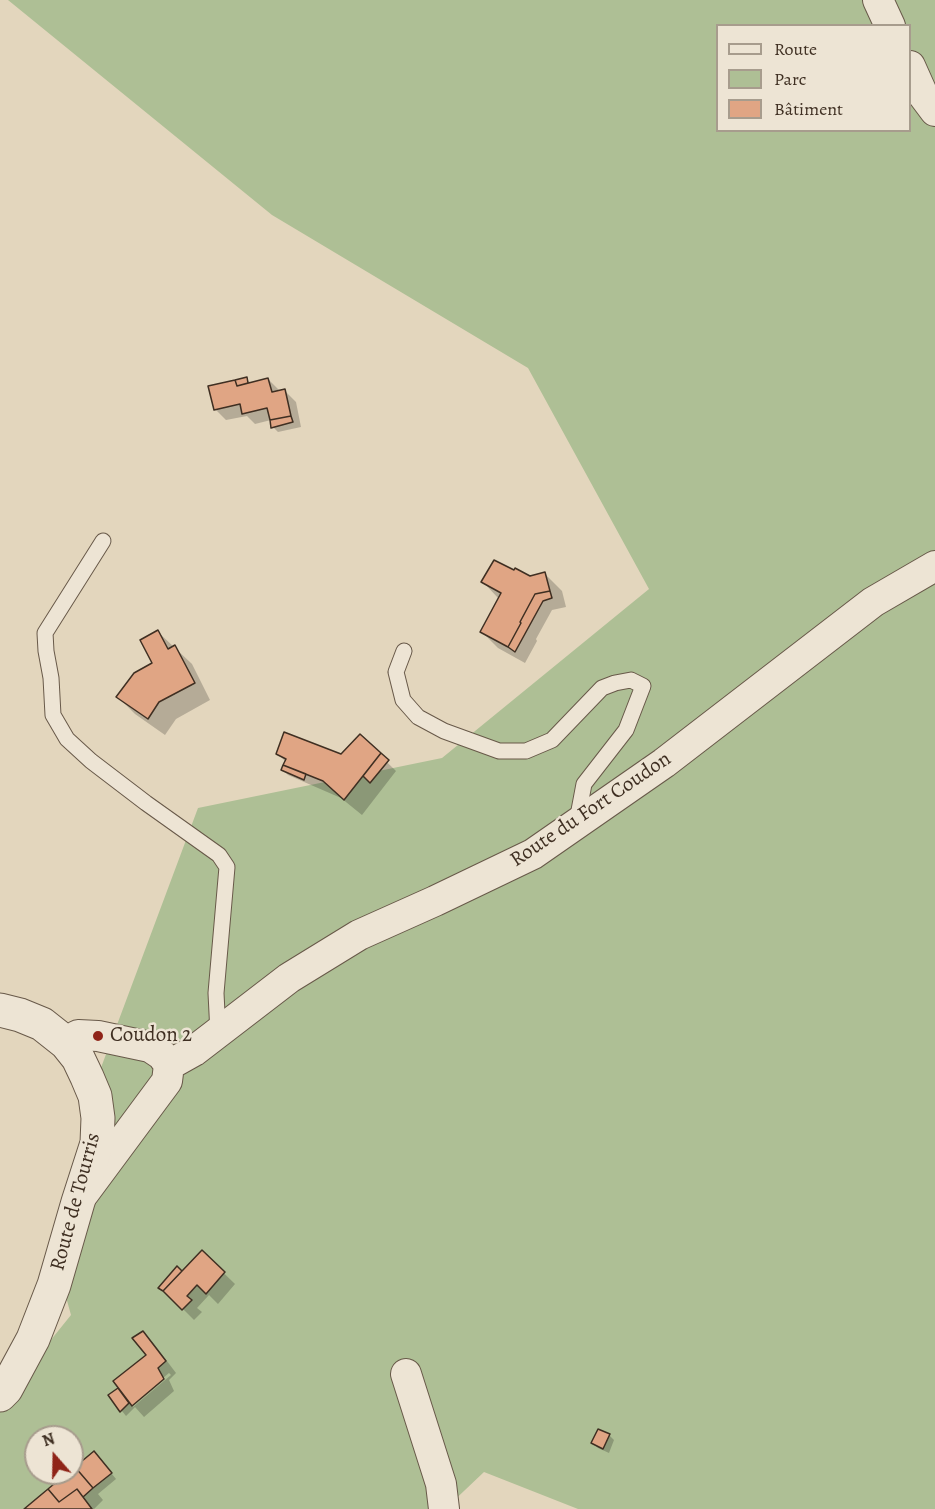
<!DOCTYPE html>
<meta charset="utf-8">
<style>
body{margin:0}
#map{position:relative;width:935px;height:1509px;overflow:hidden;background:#e3d6bd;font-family:Alegreya,serif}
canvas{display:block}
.legend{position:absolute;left:716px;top:24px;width:195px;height:108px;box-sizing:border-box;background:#ede4d4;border:2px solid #a79c8d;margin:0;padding:8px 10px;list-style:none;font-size:18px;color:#3f2f22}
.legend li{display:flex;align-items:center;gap:12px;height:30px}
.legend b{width:30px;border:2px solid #a79c8d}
.north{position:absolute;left:24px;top:1425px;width:60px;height:60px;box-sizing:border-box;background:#ede4d4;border:2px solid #a79c8d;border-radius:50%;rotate:340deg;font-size:16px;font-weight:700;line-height:24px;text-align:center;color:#3f2f22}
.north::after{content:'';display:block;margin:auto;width:21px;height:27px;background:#8f2418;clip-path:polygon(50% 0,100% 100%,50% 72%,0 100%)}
</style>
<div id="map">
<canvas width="935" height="1509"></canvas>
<ul class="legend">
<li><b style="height:8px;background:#ede4d4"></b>Route</li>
<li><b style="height:16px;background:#aebf95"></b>Parc</li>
<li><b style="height:16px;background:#e0a584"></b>Bâtiment</li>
</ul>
<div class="north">N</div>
</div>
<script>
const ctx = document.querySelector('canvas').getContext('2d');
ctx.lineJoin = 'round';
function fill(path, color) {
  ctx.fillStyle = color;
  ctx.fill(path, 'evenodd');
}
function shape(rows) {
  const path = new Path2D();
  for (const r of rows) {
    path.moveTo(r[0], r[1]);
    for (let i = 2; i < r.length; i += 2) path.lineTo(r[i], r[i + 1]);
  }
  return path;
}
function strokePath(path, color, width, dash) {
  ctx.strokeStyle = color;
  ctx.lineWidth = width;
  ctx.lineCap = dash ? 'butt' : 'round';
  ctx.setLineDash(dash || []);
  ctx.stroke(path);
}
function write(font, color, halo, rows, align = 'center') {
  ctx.font = font + ' Alegreya,serif';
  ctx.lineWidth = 5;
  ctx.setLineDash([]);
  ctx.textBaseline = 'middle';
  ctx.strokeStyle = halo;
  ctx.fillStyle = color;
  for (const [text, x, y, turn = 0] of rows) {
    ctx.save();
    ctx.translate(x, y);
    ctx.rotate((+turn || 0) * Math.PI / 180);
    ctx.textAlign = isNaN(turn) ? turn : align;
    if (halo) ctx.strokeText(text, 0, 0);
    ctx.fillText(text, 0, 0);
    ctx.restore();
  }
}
fill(shape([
 [8,0,935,0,935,1509,578,1509,484,1472,445,1509,0,1509,0,1403,71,1315,59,1272,99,1073,198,808,442,758,649,589,528,368,272,215],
 [718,26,910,26,910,130,718,130],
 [36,1437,72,1437,72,1473,36,1473]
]), '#aebf95');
fill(shape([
 [246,379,251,383,268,379,279,390,284,390,296,402,301,427,278,432,273,427,271,420,255,424,247,416,226,420,215,409,210,387],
 [545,574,562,591,566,607,552,610,536,639,537,641,525,663,498,648,482,632,499,599,483,582,529,578],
 [158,632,192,664,210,700,176,719,165,735,135,714,118,697,154,664],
 [360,736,396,771,362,815,341,798,288,775,283,770,286,762,277,753,341,756],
 [202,1252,235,1284,218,1304,209,1295,197,1308,202,1312,194,1320,161,1287,177,1268,182,1273],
 [143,1333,154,1344,176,1373,169,1380,174,1391,144,1417,135,1407,126,1416,110,1396,124,1393,148,1355],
 [169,1373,171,1375,133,1407,131,1405],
 [609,1435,614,1440,609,1453,598,1448,593,1443],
 [99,1458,116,1479,98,1494,103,1500,94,1509,27,1509,70,1473,72,1473,72,1471]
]), '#0003');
const building = shape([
 [247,377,248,383,237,386,235,380,247,377],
 [268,378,272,392,285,389,291,416,270,420,267,408,242,414,240,404,214,410,208,386,235,380,237,386,268,378],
 [291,416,293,422,271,428,270,420,291,416],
 [494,560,514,570,515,568,530,576,545,572,550,591,535,594,520,622,521,623,508,647,480,632,501,593,481,582,494,560],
 [550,591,552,598,543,601,515,652,508,647,521,623,520,622,535,594,550,591],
 [158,630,168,649,175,645,195,683,159,702,148,719,116,697,134,673,152,663,140,640,158,630],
 [284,732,341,754,360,734,381,753,344,800,323,781,283,765,286,759,276,754,284,732],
 [381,753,389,760,370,783,363,776,381,753],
 [283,765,306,774,304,780,281,770,283,765],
 [202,1250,225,1272,206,1294,197,1285,187,1296,192,1300,182,1310,163,1291,202,1250],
 [177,1266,182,1271,163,1291,158,1288,177,1266],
 [143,1331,166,1361,158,1368,164,1379,132,1406,113,1381,146,1355,132,1338,143,1331],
 [118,1388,129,1403,120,1412,108,1395,118,1388],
 [598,1429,610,1434,603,1449,591,1443,598,1429],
 [94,1451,112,1473,93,1488,75,1467,94,1451],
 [75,1467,93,1488,83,1497,77,1489,59,1502,48,1489,67,1473,72,1473,72,1469,75,1467],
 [48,1489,59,1502,77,1489,92,1509,24,1509,48,1489]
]);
fill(building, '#e0a584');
strokePath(building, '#3f2f22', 1.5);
const service = shape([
 [103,541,45,633,46,651,51,678,53,715,67,739,91,761,146,803,219,855,227,867,216,993,218,1033],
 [404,651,396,672,403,700,418,717,444,731,499,751,526,751,552,740,602,688,615,683,631,680,643,686,626,730,584,784,577,821]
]);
const minor = shape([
 [878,0,890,26],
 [910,66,923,95,935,111],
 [66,1043,78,1035,98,1036,150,1047,162,1055,169,1065,167,1081,84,1193],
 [169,1065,194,1051,289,978,359,935,435,901,533,854,664,763,873,602,935,566],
 [406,1374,441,1484,444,1509]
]);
const tertiary = shape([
 [0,1010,20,1015,42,1024,66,1043,78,1058,87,1077,95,1096,98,1118,97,1143,78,1202,54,1285,33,1339,6,1389,0,1395]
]);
strokePath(service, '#685949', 17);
strokePath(minor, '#685949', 32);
strokePath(tertiary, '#685949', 35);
strokePath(service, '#ede4d4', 15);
strokePath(minor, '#ede4d4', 30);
strokePath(tertiary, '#ede4d4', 33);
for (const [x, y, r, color] of [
 [98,1036,6,"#8f2418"]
]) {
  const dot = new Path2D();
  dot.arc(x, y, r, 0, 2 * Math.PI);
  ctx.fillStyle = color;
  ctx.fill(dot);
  strokePath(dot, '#ede4d4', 2);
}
write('21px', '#3f2f22', '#ede4d4', [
 ["Route du Fort Coudon",591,810,-34],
 ["Route de Tourris",76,1202,-75]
]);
write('21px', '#3f2f22', '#ede4d4', [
 ["Coudon 2",110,1036]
], 'left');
</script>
